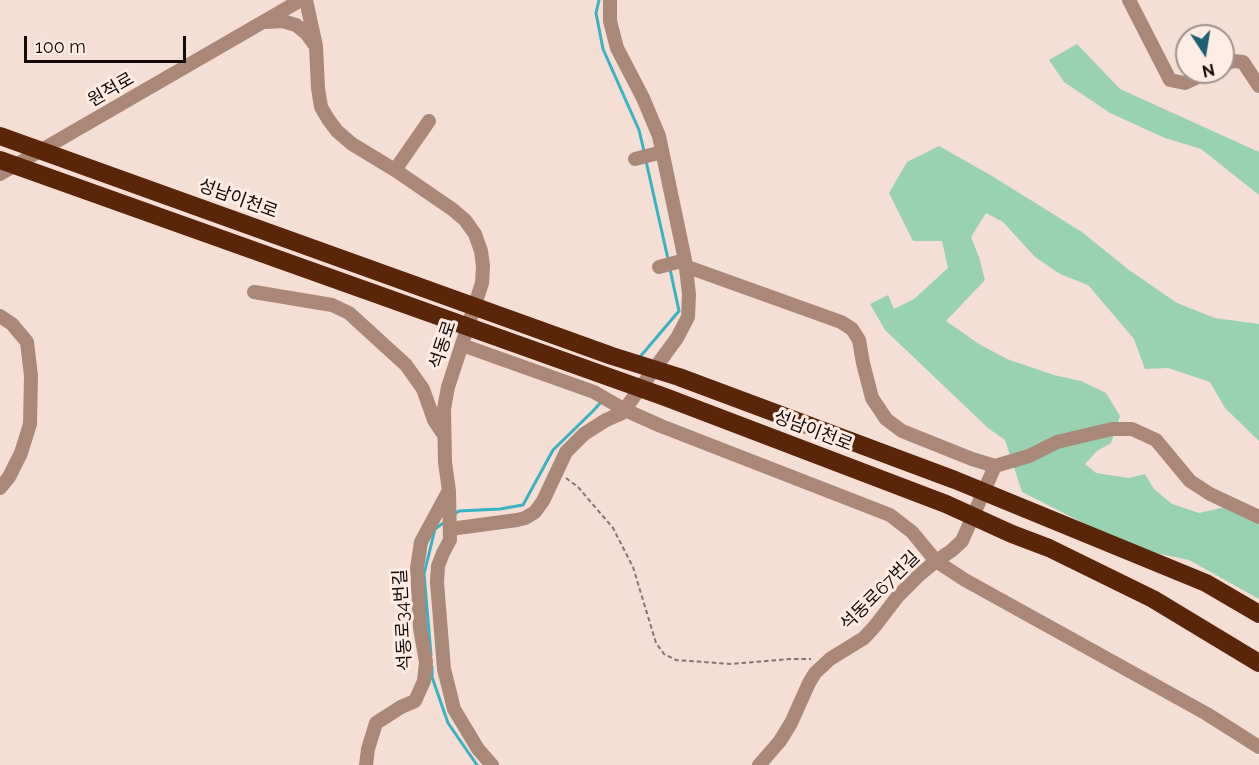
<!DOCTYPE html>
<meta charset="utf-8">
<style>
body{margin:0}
#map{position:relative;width:1259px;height:765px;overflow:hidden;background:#f5ded3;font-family:Raleway,sans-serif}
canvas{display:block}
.north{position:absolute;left:1175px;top:24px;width:60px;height:60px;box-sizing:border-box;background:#ffece4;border:2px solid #a0928c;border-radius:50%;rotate:168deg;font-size:16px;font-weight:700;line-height:24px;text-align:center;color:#120a07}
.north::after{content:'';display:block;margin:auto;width:21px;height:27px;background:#1d6073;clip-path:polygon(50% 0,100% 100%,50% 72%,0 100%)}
.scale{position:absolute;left:24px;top:36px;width:162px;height:27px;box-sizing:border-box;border:3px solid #120a07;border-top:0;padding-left:8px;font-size:18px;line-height:21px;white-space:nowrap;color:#120a07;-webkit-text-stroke:4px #ffece4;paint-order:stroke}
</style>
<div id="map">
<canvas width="1259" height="765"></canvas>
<div class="north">N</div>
<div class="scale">100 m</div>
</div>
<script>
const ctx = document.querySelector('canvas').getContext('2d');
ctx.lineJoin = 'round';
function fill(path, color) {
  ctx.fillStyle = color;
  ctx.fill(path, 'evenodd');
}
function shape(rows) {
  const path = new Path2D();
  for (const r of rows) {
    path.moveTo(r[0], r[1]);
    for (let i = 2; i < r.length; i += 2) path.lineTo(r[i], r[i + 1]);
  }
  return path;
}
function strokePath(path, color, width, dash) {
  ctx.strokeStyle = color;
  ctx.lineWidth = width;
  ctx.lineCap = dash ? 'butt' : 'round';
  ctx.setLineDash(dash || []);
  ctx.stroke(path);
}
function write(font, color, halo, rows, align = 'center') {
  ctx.font = font + ' Raleway,"Noto Sans KR",sans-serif';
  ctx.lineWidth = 6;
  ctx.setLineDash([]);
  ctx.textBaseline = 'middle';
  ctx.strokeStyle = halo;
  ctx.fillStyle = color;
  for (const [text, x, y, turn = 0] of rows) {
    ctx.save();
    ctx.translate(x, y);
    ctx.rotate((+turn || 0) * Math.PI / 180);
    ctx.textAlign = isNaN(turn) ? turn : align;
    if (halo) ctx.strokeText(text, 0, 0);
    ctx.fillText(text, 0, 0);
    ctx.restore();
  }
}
fill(shape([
 [1077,44,1120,89,1259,152,1259,195,1201,149,1165,138,1110,113,1064,82,1049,60],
 [939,146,992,176,1082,232,1129,270,1177,303,1215,318,1259,324,1259,441,1225,408,1210,382,1168,368,1145,369,1134,339,1088,285,1060,274,1035,257,1003,222,986,213,971,237,979,257,985,280,946,321,979,344,1007,359,1054,375,1081,381,1106,393,1120,416,1111,443,1097,451,1085,464,1096,473,1129,478,1145,474,1154,489,1172,504,1199,513,1225,507,1259,521,1259,599,1189,560,1155,553,1117,540,1022,492,1005,440,988,428,885,330,870,304,888,295,894,309,914,299,948,268,942,241,913,241,889,193,907,162]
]), '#99d2b1');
strokePath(shape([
 [599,0,596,13,603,49,639,130,644,151],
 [646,161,668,259],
 [639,358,679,311,670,269],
 [453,515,459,511,500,509,523,505,553,450,593,411,602,401],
 [431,655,424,574,435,529,446,521],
 [432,667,432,677,448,723,477,765]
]), '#39b2c4', 3);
strokePath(shape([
 [566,478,578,487,613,528,633,567,656,643,664,654,676,660,731,664,790,659,811,659]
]), '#84756d', 2, [4.5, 3]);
strokePath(shape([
 [306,0,316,46,318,88,321,107,328,119,337,131,352,144,395,170,452,209,465,220,475,234,481,251,483,266,482,283,448,387,444,409,445,462,449,491,450,540,443,553,438,566,437,582,444,669,454,709,478,749,492,765],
 [1129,0,1170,80,1185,83,1209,72],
 [267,22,282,21,296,25,306,33,314,44],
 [1223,65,1233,61,1243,62,1259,86],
 [635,159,662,152],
 [395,170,429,121],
 [0,174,301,0],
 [685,266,841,322,852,329,859,340,863,363,872,398,886,419,902,431,972,459,995,466,1029,456,1057,442,1112,429,1132,429,1156,440,1190,481,1210,494,1259,517],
 [659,267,685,260],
 [254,292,332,305,349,313,406,365,423,389,434,420,444,435],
 [0,316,12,324,27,342,31,376,30,424,21,453,9,477,0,488],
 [462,345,594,392,625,410,661,426,890,515,912,532,936,561,965,580,1207,714,1259,747],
 [450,529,517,520,525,518,535,512,543,501,566,452,584,434,606,420,622,413,677,338,688,317,689,294,685,260,659,136,643,98,617,48,610,21,610,0],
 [366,765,368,749,376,723,401,707,415,701,424,681,426,662,420,628,417,568,421,542,448,492],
 [759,765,780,741,791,723,809,683,815,673,830,659,864,638,875,626,898,596,919,575,936,561,951,551,962,541,995,466]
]), '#aa8878', 14);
strokePath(shape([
 [0,136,612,356,679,377,955,480,1206,583,1259,614],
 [0,160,665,397,946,504,1012,534,1049,548,1153,599,1259,663]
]), '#592609', 18);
write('18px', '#120a07', '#ffece4', [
 ["원적로",111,90,-30],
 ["성남이천로",238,199,20],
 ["석동로",443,345,-72],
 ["성남이천로",813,431,21],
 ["석동로67번길",880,591,-45],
 ["석동로34번길",403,620,-93]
]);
</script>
